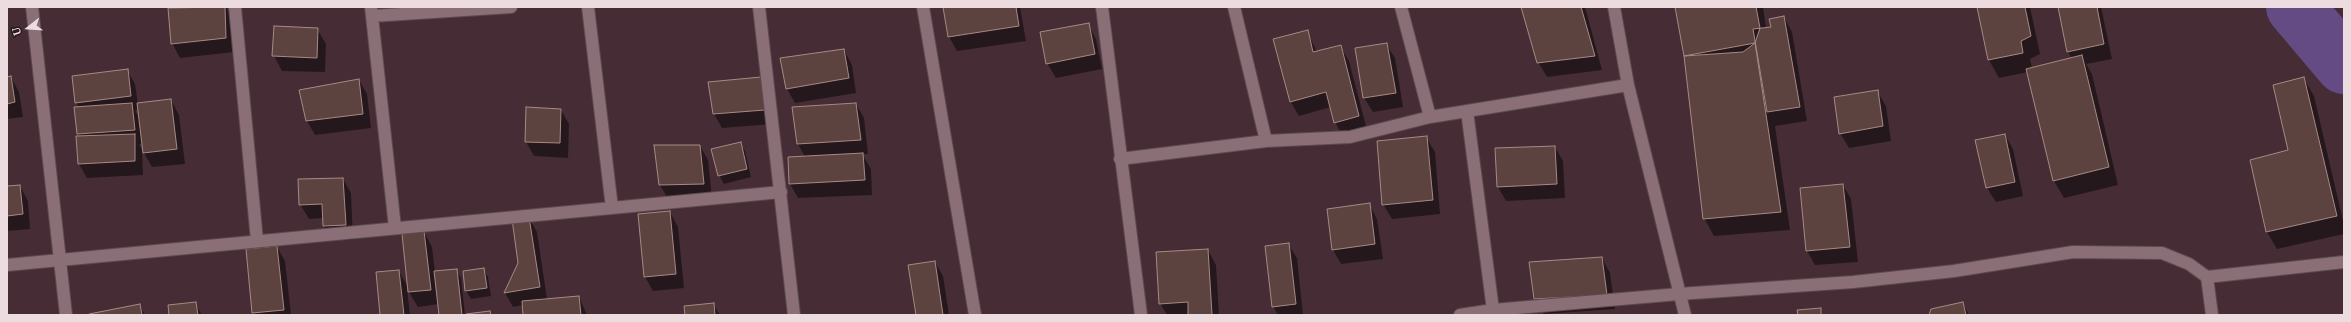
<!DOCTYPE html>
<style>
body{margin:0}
#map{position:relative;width:2351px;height:322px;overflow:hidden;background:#462d35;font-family:"PT Serif",serif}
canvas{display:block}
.frame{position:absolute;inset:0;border:8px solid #ecdce0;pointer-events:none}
.north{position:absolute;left:8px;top:8px;width:40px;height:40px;-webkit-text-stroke:3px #25191d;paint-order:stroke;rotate:253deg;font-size:11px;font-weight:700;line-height:16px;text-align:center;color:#ecdce0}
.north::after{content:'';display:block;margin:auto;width:14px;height:18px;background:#ecdce0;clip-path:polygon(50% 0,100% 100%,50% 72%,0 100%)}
</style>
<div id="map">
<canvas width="2351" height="322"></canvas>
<div class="frame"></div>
<div class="north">U</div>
</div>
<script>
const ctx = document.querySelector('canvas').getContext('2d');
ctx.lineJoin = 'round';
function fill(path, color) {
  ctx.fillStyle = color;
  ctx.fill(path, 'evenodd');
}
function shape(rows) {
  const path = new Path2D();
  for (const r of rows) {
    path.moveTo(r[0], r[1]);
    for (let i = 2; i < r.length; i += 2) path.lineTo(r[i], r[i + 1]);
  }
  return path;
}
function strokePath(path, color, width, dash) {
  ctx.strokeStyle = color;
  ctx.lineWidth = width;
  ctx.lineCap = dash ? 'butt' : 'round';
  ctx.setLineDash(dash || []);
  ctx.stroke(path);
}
fill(shape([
 [190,7,226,7,232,18,234,52,180,58,172,43,169,9],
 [944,7,1020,7,1026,41,957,51,949,37],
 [1522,7,1585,7,1602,70,1547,77,1538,62],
 [1676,7,1763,7,1766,28,1772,28,1784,17,1792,32,1807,121,1775,126,1790,230,1714,236,1704,218,1685,55],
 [1978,7,2030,7,2040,54,2030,59,2032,68,2072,59,2068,51,2059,7,2101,7,2112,59,2086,64,2092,74,2118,185,2064,198,2054,181,2028,72,1999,78,1989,60],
 [1088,24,1096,39,1102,69,1056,78,1047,63],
 [275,27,317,29,326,44,325,72,282,71,274,56],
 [1307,31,1317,52,1340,46,1349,61,1367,130,1343,137,1335,122,1331,107,1299,116,1290,101],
 [1386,44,1395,58,1403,107,1373,112,1364,98,1356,49],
 [844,50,852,65,856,93,795,103,787,89],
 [127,70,135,84,138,104,171,100,179,115,185,164,152,167,144,153,143,144,139,144,142,150,143,175,87,178,79,164,79,108,76,102],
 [135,110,139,110,140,119,137,114],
 [11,77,19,92,23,117,7,119,7,78],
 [761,78,773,124,722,128,714,114],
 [2304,79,2314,96,2344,225,2344,234,2277,249,2267,232,2251,160,2290,151],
 [359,80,367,94,371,128,315,135,307,121],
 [1877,91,1886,106,1891,141,1849,148,1840,133],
 [856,104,864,118,868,154,862,154,871,169,872,195,798,198,790,184,805,157,798,144],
 [561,110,569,124,568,158,534,156,526,142],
 [2005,135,2013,149,2023,196,1996,202,1987,188,1977,141],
 [1426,137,1435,152,1440,214,1392,219,1383,204],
 [740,143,745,151,751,177,724,184,719,175],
 [700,146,708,160,712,198,668,199,660,185],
 [1555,147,1563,161,1565,198,1506,201,1498,187],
 [343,179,351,193,353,240,333,240,324,226,324,218,309,219,300,204],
 [1843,185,1851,199,1858,262,1815,265,1807,251,1801,189],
 [20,186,28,201,30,229,7,231,7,187],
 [1369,204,1377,219,1383,259,1341,264,1333,250],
 [670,212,678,227,684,288,653,291,645,277],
 [529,218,537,232,547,299,579,297,587,315,524,315,523,305,513,307,505,293,519,263],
 [424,232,432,247,435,272,456,270,461,278,465,315,440,315,439,304,418,307,407,289,410,315,381,315,399,271,409,289],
 [1288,244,1297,258,1303,315,1278,315,1273,306],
 [277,247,285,261,291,315,255,315,253,313],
 [1208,250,1216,265,1219,315,1167,315,1160,303],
 [1602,258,1610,273,1615,309,1544,314,1535,299,1530,262],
 [935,262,943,276,949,315,917,315],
 [483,269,488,277,491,296,471,299,466,291,464,272],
 [195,303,202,315,170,315],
 [1963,303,1969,315,1931,315],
 [713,304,720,315,686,315],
 [139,305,145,315,92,315]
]), '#0007');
strokePath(shape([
 [2295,7,2344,65]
]), '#644b84', 58);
const building = shape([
 [225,7,226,38,171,44,168,8,225,7],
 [943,7,1016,7,1019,26,948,37,943,7],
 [1521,7,1581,7,1595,56,1537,63,1521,7],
 [1675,7,1756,7,1760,28,1755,43,1684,56,1675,7],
 [1977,7,2025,7,2031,36,2021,41,2023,53,1988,60,1977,7],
 [2058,7,2097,7,2104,44,2067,52,2058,7],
 [1784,16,1800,107,1767,112,1753,29,1771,27,1769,19,1784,16],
 [1089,23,1095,54,1046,64,1040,32,1089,23],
 [274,26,318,28,317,58,272,56,274,26],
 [1308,30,1313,52,1341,45,1359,116,1334,123,1326,92,1290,102,1273,39,1308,30],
 [1387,43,1396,93,1363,98,1355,48,1387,43],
 [1755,43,1781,212,1703,219,1684,56,1743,52,1755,43],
 [844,49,849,78,786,89,780,58,844,49],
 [2082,55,2109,167,2053,181,2026,69,2082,55],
 [128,69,131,96,75,103,72,76,128,69],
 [11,76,15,102,7,104,7,77,11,76],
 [761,77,765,110,713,114,708,82,761,77],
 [2304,77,2337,216,2266,232,2250,160,2288,150,2273,85,2304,77],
 [359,79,363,114,306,121,299,90,359,79],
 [1878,90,1883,126,1839,134,1834,97,1878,90],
 [171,99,177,149,143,153,137,103,171,99],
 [132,103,135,130,77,134,74,107,132,103],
 [856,103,861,140,797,144,792,107,856,103],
 [526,107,561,109,560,143,525,142,526,107],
 [135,134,135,161,78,164,76,136,135,134],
 [2005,134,2015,182,1986,188,1975,140,2005,134],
 [1427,136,1433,200,1382,205,1377,141,1427,136],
 [741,142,747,169,718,176,711,149,741,142],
 [654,145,700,145,704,184,659,185,654,145],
 [1555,146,1557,184,1497,187,1495,148,1555,146],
 [863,153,865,180,789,184,788,157,863,153],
 [343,178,346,225,323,226,322,204,299,205,298,179,343,178],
 [1843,184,1850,247,1806,251,1800,188,1843,184],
 [20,185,23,214,7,216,7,186,20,185],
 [1370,203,1375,244,1332,250,1327,209,1370,203],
 [670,211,676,274,644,277,638,214,670,211],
 [529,217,540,287,504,293,518,263,512,219,529,217],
 [424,231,431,290,408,292,402,234,424,231],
 [1289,243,1296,304,1272,307,1265,246,1289,243],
 [277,246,284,310,252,313,246,249,277,246],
 [1208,249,1212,315,1188,315,1188,302,1159,304,1156,252,1208,249],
 [1602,257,1607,295,1534,299,1529,262,1602,257],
 [935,261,943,315,916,315,908,265,935,261],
 [484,268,487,288,465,291,463,271,484,268],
 [457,269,462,315,439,315,434,271,457,269],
 [399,270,404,315,380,315,376,272,399,270],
 [579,296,581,315,523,315,522,301,579,296],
 [196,302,198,315,169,315,168,305,196,302],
 [1963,302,1966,315,1929,315,1931,309,1963,302],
 [714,303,715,315,685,315,684,306,714,303],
 [140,304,142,315,90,315,89,314,140,304],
 [1821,308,1821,315,1798,315,1797,310,1821,308],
 [490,311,491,315,466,315,466,314,490,311]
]);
fill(building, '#5d433f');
strokePath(building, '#a78985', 1);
const minor = shape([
 [32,7,66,315],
 [235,7,257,241],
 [371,7,395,228],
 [588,7,612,208],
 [759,7,794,315],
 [923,7,975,315],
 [1102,7,1141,315],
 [1234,7,1266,141],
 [1401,7,1430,117],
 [1614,7,1628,85,1685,315],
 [372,16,511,7],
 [1467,111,1493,310],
 [1120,159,1266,141,1350,137,1430,117,1628,85],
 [7,265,781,192],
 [2207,277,2344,262]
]);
const secondary = shape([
 [1460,315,1493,310,1679,294,1853,282,1954,271,2073,252,2162,253,2189,264,2207,277,2212,315]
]);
strokePath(minor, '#5d4950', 14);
strokePath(secondary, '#5d4950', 14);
strokePath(minor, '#8b6f77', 12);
strokePath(secondary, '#8b6f77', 12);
</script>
